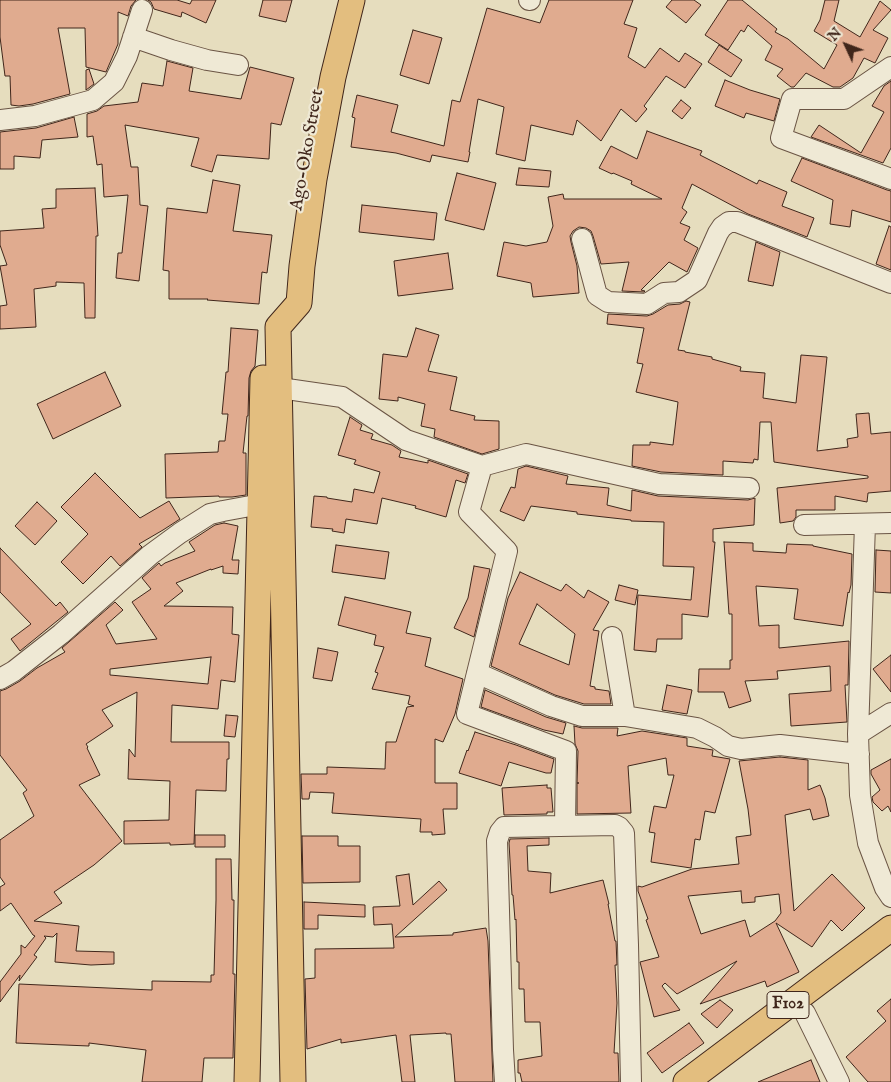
<!DOCTYPE html>
<style>
body{margin:0}
#map{position:relative;width:891px;height:1082px;overflow:hidden;background:#e6ddbe;font-family:"IM FELL English",serif}
canvas{display:block}
.north{position:absolute;left:821px;top:20px;width:50px;height:50px;-webkit-text-stroke:4px #efe9d5;paint-order:stroke;rotate:313deg;font-size:14px;font-weight:700;line-height:20px;text-align:center;color:#40261b}
.north::after{content:'';display:block;margin:auto;width:18px;height:22px;background:#40261b;clip-path:polygon(50% 0,100% 100%,50% 72%,0 100%)}
</style>
<div id="map">
<canvas width="891" height="1082"></canvas>
<div class="north">N</div>
</div>
<script>
const ctx = document.querySelector('canvas').getContext('2d');
ctx.lineJoin = 'round';
function fill(path, color) {
  ctx.fillStyle = color;
  ctx.fill(path, 'evenodd');
}
function shape(rows) {
  const path = new Path2D();
  for (const r of rows) {
    path.moveTo(r[0], r[1]);
    for (let i = 2; i < r.length; i += 2) path.lineTo(r[i], r[i + 1]);
  }
  return path;
}
function strokePath(path, color, width, dash) {
  ctx.strokeStyle = color;
  ctx.lineWidth = width;
  ctx.lineCap = dash ? 'butt' : 'round';
  ctx.setLineDash(dash || []);
  ctx.stroke(path);
}
function write(font, color, halo, rows, align = 'center') {
  ctx.font = font + ' "IM FELL English",serif';
  ctx.lineWidth = 4.5;
  ctx.setLineDash([]);
  ctx.textBaseline = 'middle';
  ctx.strokeStyle = halo;
  ctx.fillStyle = color;
  for (const [text, x, y, turn = 0] of rows) {
    ctx.save();
    ctx.translate(x, y);
    ctx.rotate((+turn || 0) * Math.PI / 180);
    ctx.textAlign = isNaN(turn) ? turn : align;
    if (halo) ctx.strokeText(text, 0, 0);
    ctx.fillText(text, 0, 0);
    ctx.restore();
  }
}
const building = shape([
 [0,0,136,0,131,6,128,16,118,12,118,44,106,72,86,67,85,28,58,28,70,94,33,104,19,106,11,105,10,76,5,76,0,37,0,0],
 [148,0,177,0,190,4,192,0,216,0,206,23,182,12,181,17,154,9,151,2,148,0],
 [263,0,292,0,286,22,259,16,263,0],
 [549,0,633,0,624,24,637,28,628,57,645,68,660,48,679,62,685,53,702,64,685,88,666,76,644,106,647,109,636,122,621,109,601,141,577,120,573,135,531,125,525,161,496,154,504,107,478,99,469,152,470,152,468,162,432,155,430,162,396,153,351,147,355,118,352,117,357,95,398,105,391,132,444,146,452,100,460,102,487,8,540,23,549,0],
 [672,0,694,0,701,5,686,23,666,7,672,0],
 [728,0,742,0,777,29,775,32,788,39,824,69,837,45,814,31,820,20,825,0,839,0,834,21,860,37,880,1,891,10,873,30,888,38,875,63,864,58,853,78,840,87,833,87,806,73,794,87,791,87,777,76,783,69,765,60,772,46,748,25,744,32,741,30,728,50,705,35,728,0],
 [413,30,442,38,429,84,400,75,413,30],
 [719,45,742,60,731,77,708,62,719,45],
 [167,61,193,68,189,91,241,99,250,67,294,78,281,125,271,123,269,159,217,155,212,172,191,166,199,138,125,125,131,167,138,167,140,205,148,206,139,281,116,278,118,253,122,253,128,195,104,197,102,164,97,165,93,136,87,137,87,114,97,111,104,106,138,102,142,83,163,86,167,61],
 [89,69,94,84,86,90,86,70,89,69],
 [725,80,750,90,780,99,774,121,746,113,744,118,715,106,725,80],
 [891,81,891,148,883,163,811,137,819,125,861,153,884,112,872,106,884,86,891,81],
 [681,100,691,108,682,119,672,111,681,100],
 [74,117,78,137,42,140,40,158,14,156,14,169,0,169,0,132,36,128,74,117],
 [647,131,702,151,700,155,757,184,759,180,787,192,782,206,814,218,807,237,748,214,692,184,682,208,687,212,680,223,690,227,684,240,698,248,687,272,669,262,641,290,645,291,644,292,622,291,629,262,601,264,593,236,591,231,586,228,579,227,573,231,570,236,571,242,577,266,579,293,533,297,531,283,497,276,504,242,526,246,547,242,553,226,548,197,563,194,564,199,662,199,631,184,632,181,613,173,612,174,599,168,611,146,637,159,647,131],
 [802,158,887,190,891,191,891,222,852,210,850,227,830,224,833,200,791,181,802,158],
 [519,168,551,171,549,187,516,185,519,168],
 [457,173,496,183,484,230,445,220,457,173],
 [213,180,240,185,233,231,272,235,267,273,262,272,259,304,207,300,208,299,169,299,169,271,163,270,167,208,207,213,213,180],
 [95,188,98,236,96,236,95,318,85,318,84,283,56,282,56,286,34,289,36,327,0,329,0,306,7,305,0,266,7,265,0,245,0,231,44,228,42,209,56,208,56,189,95,188],
 [362,205,437,213,434,240,359,232,362,205],
 [889,226,891,227,891,270,876,264,889,226],
 [756,242,780,252,773,286,748,281,756,242],
 [448,253,453,289,398,296,394,261,448,253],
 [686,301,690,302,678,350,685,351,685,352,712,357,712,359,741,367,740,371,765,373,763,398,796,403,801,355,827,357,817,451,848,447,847,439,858,437,856,414,869,413,871,434,891,432,891,491,868,493,867,502,835,496,835,510,796,510,796,517,793,521,780,523,777,488,868,478,868,476,774,462,771,422,760,422,758,460,754,459,753,463,723,461,723,475,661,472,632,466,633,445,650,445,650,442,673,445,678,402,636,392,643,364,637,363,644,328,607,324,608,314,647,316,653,314,668,305,680,304,686,301],
 [231,328,258,330,255,366,251,371,249,378,248,416,247,416,243,453,246,453,246,495,232,497,219,497,219,496,166,498,165,454,218,452,219,441,225,441,228,414,222,414,226,372,228,372,231,328],
 [416,328,439,335,428,371,457,377,450,410,475,416,474,420,499,421,499,449,482,454,434,437,435,429,421,426,425,404,398,397,398,401,379,399,383,354,407,357,416,328],
 [105,372,121,406,53,439,37,404,105,372],
 [350,417,362,425,360,430,373,434,371,439,392,445,401,451,399,457,428,463,428,460,468,474,465,483,456,480,446,517,415,508,416,506,382,498,377,524,346,519,344,533,332,531,333,529,311,527,314,496,327,497,327,498,352,502,354,489,374,493,380,472,354,464,356,460,338,455,350,417],
 [526,466,568,476,566,484,609,488,607,505,631,511,632,490,658,496,748,500,755,498,754,525,713,529,713,542,715,542,708,617,682,614,682,639,657,639,656,652,634,650,638,595,691,600,694,567,663,566,664,522,631,521,631,520,577,514,577,512,531,506,524,521,500,511,511,487,515,488,518,469,526,466],
 [95,473,140,518,169,501,180,519,163,530,139,544,142,547,120,566,111,556,83,584,61,562,88,534,61,507,95,473],
 [37,502,57,521,35,545,15,526,37,502],
 [224,523,238,526,232,560,239,560,238,574,223,573,223,566,211,570,211,569,176,583,183,591,164,606,233,607,232,634,239,635,235,682,221,680,218,709,172,705,171,742,229,742,229,759,227,759,226,791,196,790,194,844,170,845,170,843,124,844,124,821,169,820,170,781,128,779,129,749,135,757,137,692,102,710,113,726,86,744,88,747,87,748,100,775,79,785,122,841,94,865,54,892,62,903,34,921,79,926,76,951,114,952,114,964,91,965,55,962,57,933,53,937,44,936,46,938,34,955,37,957,19,981,20,975,0,1002,0,982,21,954,21,945,25,948,35,936,33,935,11,903,0,911,0,887,5,884,0,877,0,840,34,816,23,793,27,790,0,755,0,691,6,689,20,681,37,668,65,652,62,648,115,602,123,610,106,625,116,644,157,639,132,602,151,589,142,578,159,563,161,566,165,563,195,551,189,542,215,525,224,523],
 [211,657,208,684,110,675,110,669,211,657],
 [724,542,753,543,753,551,786,553,787,544,813,545,813,546,852,554,851,585,849,593,848,592,843,626,794,619,798,589,756,586,759,626,779,625,779,648,849,641,848,685,845,685,847,722,791,726,789,694,831,691,830,666,777,671,778,679,745,681,751,701,729,708,724,692,698,692,699,669,730,669,730,660,732,660,732,614,729,614,724,542],
 [336,545,389,552,385,579,332,572,336,545],
 [0,548,56,606,60,602,68,612,20,651,11,639,31,624,0,592,0,548],
 [876,550,891,551,891,593,875,592,876,550],
 [474,566,490,569,474,637,454,628,468,598,474,566],
 [520,572,561,591,566,584,584,598,588,590,609,602,593,630,599,631,590,686,595,687,595,689,609,691,611,704,584,704,555,695,491,666,508,598,520,572],
 [537,604,575,634,569,665,519,644,537,604],
 [619,585,638,590,635,605,615,600,619,585],
 [345,597,411,612,406,633,431,638,425,666,463,679,455,714,443,742,435,739,435,783,457,783,457,809,443,809,445,834,432,835,432,832,420,832,421,819,332,813,334,793,310,792,309,799,302,799,301,774,327,774,327,767,385,769,386,742,396,742,407,707,414,706,408,704,410,696,372,689,378,673,375,672,384,647,374,645,376,635,338,625,345,597],
 [318,648,338,652,332,681,313,678,318,648],
 [891,655,891,692,873,669,891,655],
 [667,685,692,690,687,714,662,710,667,685],
 [485,690,546,717,566,723,563,734,544,730,481,707,485,690],
 [226,715,238,716,235,737,224,736,226,715],
 [574,726,582,728,618,728,617,736,642,731,687,738,687,746,713,750,712,756,730,759,715,813,705,811,700,840,695,839,691,868,651,862,655,833,649,832,654,806,666,808,674,775,668,775,666,758,628,766,631,813,577,814,577,783,579,783,577,783,578,751,575,744,574,726],
 [475,732,516,745,554,759,551,773,546,773,509,762,501,786,459,773,467,750,468,751,475,732],
 [780,757,808,760,808,790,820,785,825,798,829,816,813,820,810,809,785,815,794,911,832,874,865,908,842,931,831,920,812,947,776,923,799,972,767,987,765,981,700,1004,737,961,677,994,665,983,662,986,680,1010,654,1017,640,962,659,957,646,920,648,919,638,891,638,886,642,887,692,869,739,864,736,837,751,835,748,809,739,761,780,757],
 [741,891,742,903,755,902,755,897,779,894,781,913,775,921,750,937,745,920,701,934,688,896,741,891],
 [891,759,891,812,888,806,882,811,873,802,872,797,880,790,871,774,871,770,891,759],
 [547,785,547,788,551,788,553,812,547,812,547,814,504,815,502,788,547,785],
 [195,835,225,835,225,847,195,847,195,835],
 [302,836,338,836,338,846,360,846,360,882,303,883,302,836],
 [549,838,549,845,527,846,528,871,551,873,550,893,603,880,609,904,608,904,615,941,616,941,617,965,615,965,617,1003,614,1053,618,1053,619,1082,522,1082,520,1073,518,1073,518,1060,542,1056,540,1022,525,1022,524,989,519,989,519,962,517,962,516,919,515,920,513,895,512,895,509,843,510,839,549,838],
 [216,859,231,859,232,900,234,900,233,974,235,974,233,1058,204,1058,202,1082,142,1082,146,1050,89,1043,89,1046,16,1043,19,984,152,990,152,981,211,982,211,975,214,975,216,900,216,859],
 [409,874,413,905,439,881,447,890,395,937,453,935,453,933,486,928,488,941,493,1082,455,1082,451,1034,446,1034,446,1033,410,1035,415,1082,402,1082,396,1035,341,1043,341,1039,307,1049,305,979,315,978,315,949,394,948,392,924,374,925,373,907,400,906,396,876,409,874],
 [304,902,365,905,365,917,318,915,318,929,304,929,304,902],
 [891,999,891,1082,868,1082,846,1057,886,1021,877,1011,891,999],
 [720,1000,733,1010,717,1028,701,1014,720,1000],
 [689,1023,704,1043,662,1073,647,1053,689,1023],
 [811,1060,820,1082,758,1082,811,1060]
]);
fill(building, '#e0ab8f');
strokePath(building, '#40261b', 1);
const minor = shape([
 [529,0,530,0],
 [133,37,171,50,207,60,238,65],
 [891,67,844,99,792,99,781,138,891,179],
 [0,120,35,116,93,100,114,82,127,56,142,10],
 [582,239,597,295,608,302,647,304,664,293,679,292,697,280,718,233,722,227,729,222,737,222,891,283],
 [280,388,342,397,406,440,482,466,526,454,659,484,749,488],
 [482,466,469,512,507,551,467,714,566,751,565,826],
 [865,524,858,734,860,795,868,843,885,888,891,897],
 [804,525,891,523],
 [612,637,625,716,697,728,715,737,728,746,741,749,780,745,859,754],
 [477,673,551,706,582,716,625,716],
 [0,679,14,671,61,634,150,555,180,533,210,514,223,511,261,504],
 [858,734,891,713],
 [805,1013,839,1082],
 [505,1082,503,1050,497,841,500,832,504,827,615,825,619,827,624,833,628,945,631,1082]
]);
const major = shape([
 [247,1082,263,378],
 [293,1082,278,327,299,303,302,266,314,179,333,77,352,0],
 [686,1082,891,928]
]);
strokePath(minor, '#6a5444', 22);
strokePath(major, '#40261b', 27);
strokePath(minor, '#efe9d5', 20);
strokePath(major, '#e3be7f', 25);
for (const [x, y, w] of [
 [788,1005,42]
]) {
  const box = new Path2D();
  box.roundRect(x - w / 2, y - 13.5, w, 27, 4);
  ctx.fillStyle = '#efe9d5';
  ctx.fill(box);
  strokePath(box, '#40261b', 1);
}
write('bold 16px', '#40261b', null, [
 ["F102",788,1005]
]);
write('18px', '#40261b', '#efe9d5', [
 ["Ago-Oko Street",308,150,-80]
]);
</script>
